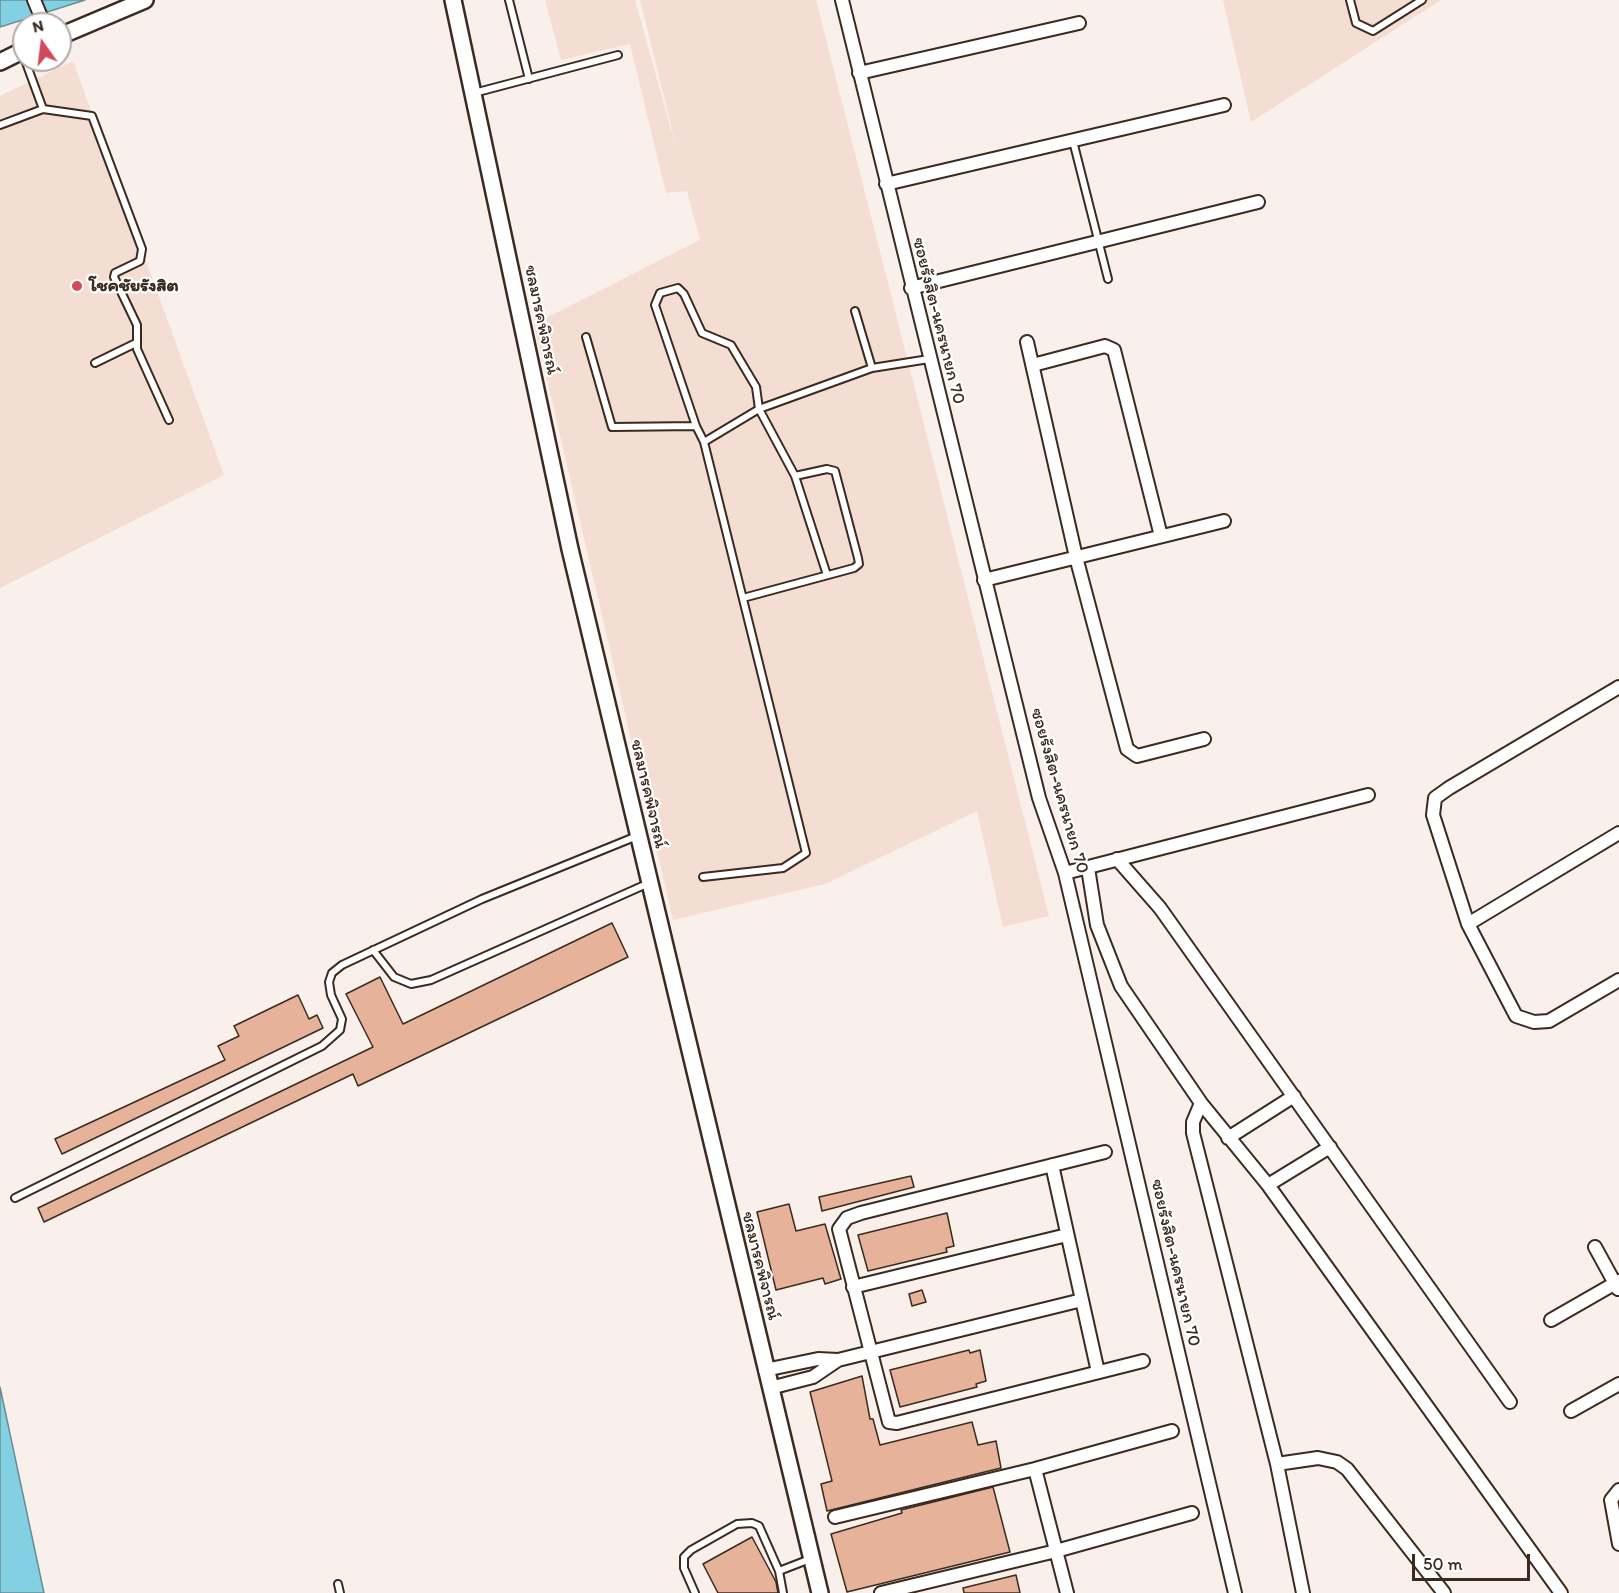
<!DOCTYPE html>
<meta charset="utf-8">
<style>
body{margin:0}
#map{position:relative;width:1619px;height:1593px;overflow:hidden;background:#faf0eb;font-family:Itim,sans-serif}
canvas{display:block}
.north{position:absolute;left:12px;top:12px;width:60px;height:60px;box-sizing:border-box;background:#fff;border:2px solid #b1aaa5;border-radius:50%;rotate:346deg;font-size:16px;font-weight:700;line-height:24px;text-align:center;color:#3b2a1e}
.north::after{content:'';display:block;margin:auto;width:21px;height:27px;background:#d1495b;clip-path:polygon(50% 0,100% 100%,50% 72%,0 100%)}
.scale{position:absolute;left:1412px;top:1554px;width:118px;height:27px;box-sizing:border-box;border:3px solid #3b2a1e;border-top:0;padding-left:8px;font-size:18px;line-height:21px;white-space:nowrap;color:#3b2a1e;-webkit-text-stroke:4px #fff;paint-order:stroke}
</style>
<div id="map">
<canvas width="1619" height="1593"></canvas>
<div class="north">N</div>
<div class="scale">50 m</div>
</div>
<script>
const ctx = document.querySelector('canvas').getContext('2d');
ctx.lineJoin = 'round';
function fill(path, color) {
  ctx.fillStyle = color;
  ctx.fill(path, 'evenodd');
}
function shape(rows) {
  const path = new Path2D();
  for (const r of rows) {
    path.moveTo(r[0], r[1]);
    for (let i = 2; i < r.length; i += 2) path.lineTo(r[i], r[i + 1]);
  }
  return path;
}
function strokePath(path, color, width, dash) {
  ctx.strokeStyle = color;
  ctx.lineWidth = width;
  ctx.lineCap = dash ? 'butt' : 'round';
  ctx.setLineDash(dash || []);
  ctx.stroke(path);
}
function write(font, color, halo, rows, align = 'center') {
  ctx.font = font + ' Itim,"Playpen Sans Thai",sans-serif';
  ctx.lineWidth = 4.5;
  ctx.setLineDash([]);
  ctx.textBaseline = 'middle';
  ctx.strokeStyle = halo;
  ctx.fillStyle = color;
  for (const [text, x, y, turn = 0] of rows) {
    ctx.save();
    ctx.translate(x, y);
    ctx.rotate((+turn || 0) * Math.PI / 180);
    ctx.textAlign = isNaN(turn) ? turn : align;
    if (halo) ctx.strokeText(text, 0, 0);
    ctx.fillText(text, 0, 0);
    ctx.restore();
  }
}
fill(shape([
 [545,0,635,0,678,154,640,0,816,0,1049,916,1003,927,977,811,825,884,673,920,534,324,700,240,687,191,666,193,630,44,561,60],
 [1223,0,1441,0,1251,122],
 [73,61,224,475,0,588,0,96]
]), '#f4ddd3');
const water = shape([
 [0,0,85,0,0,27,0,0],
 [0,1387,44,1593,0,1593,0,1387]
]);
fill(water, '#83d0e2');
strokePath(water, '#668e94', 1.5);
const building = shape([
 [612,923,628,957,358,1086,353,1074,44,1222,38,1208,373,1047,346,994,380,977,403,1024,612,923],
 [298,995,309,1019,317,1015,323,1028,62,1154,55,1139,225,1060,218,1046,239,1036,234,1026,298,995],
 [911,1176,914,1187,822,1211,819,1197,911,1176],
 [789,1204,796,1231,825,1224,841,1279,825,1284,823,1278,776,1290,757,1212,789,1204],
 [947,1213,954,1246,946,1248,947,1252,868,1271,858,1235,947,1213],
 [922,1290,926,1302,912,1306,909,1294,922,1290],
 [969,1350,970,1353,980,1350,986,1381,976,1384,977,1387,900,1407,890,1370,969,1350],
 [862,1376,870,1419,873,1419,880,1445,972,1422,978,1445,996,1441,1001,1468,827,1511,821,1484,832,1481,810,1392,862,1376],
 [993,1487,1010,1552,847,1592,831,1534,902,1513,901,1510,993,1487],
 [752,1537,776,1582,778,1593,718,1593,703,1564,752,1537],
 [1016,1575,1020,1593,964,1593,963,1588,1016,1575]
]);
fill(building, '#e7b29a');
strokePath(building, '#3b2a1e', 1.5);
const service = shape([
 [509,0,529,79],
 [1350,0,1356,23,1373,31,1422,0],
 [25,60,43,109,92,116,142,249,140,261,115,273,114,277,137,325,137,349,169,420],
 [474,93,618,55],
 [0,125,43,109],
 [1073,141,1108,279],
 [855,311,872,368],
 [586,337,612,427,696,426,704,442,759,409,872,368,929,359],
 [95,363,136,343],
 [696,426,655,305,660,293,678,288,684,294,702,333,731,345,756,387,759,409,795,476,827,469,835,471,858,558,859,564,854,568,743,598],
 [795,476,827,575],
 [703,877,783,868,806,853,704,442],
 [373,950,394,977,411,984,431,980,649,883],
 [15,1198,322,1046,340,1030,342,1019,331,995,329,982,332,973,342,965,482,899,637,836],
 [338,1584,340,1593],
 [695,1593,684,1568,684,1557,691,1550,737,1524,752,1523,759,1526,779,1571],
 [783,1593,779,1571,810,1559]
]);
const minor = shape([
 [34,0,44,24],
 [842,0,1039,798,1065,873,1235,1593],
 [859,73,1079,23],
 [886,184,1224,105],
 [911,288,1258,202],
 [1027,342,1076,557,1127,749,1137,756,1204,739],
 [1033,365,1105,346,1114,350,1161,536],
 [984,580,1224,521],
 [1619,687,1449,788,1435,798,1433,815,1468,924,1516,1016,1534,1022,1549,1021,1619,980],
 [1117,859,1160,908,1510,1402],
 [1088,868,1097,925,1121,986,1201,1103,1268,1185,1561,1593],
 [1065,873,1368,795],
 [1468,924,1619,833],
 [1201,1103,1193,1122,1193,1133,1277,1464,1303,1593],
 [1228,1138,1294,1096],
 [1105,1152,861,1213,847,1218,839,1229,889,1422,897,1423,1143,1361],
 [1052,1165,1098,1372],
 [1268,1185,1330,1147],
 [1595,1247,1618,1289],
 [853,1287,1067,1235],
 [1551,1320,1619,1281],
 [765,1370,818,1359,838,1360,1082,1300],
 [770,1388,813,1377,838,1360],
 [1571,1411,1619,1384],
 [1277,1464,1318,1458,1337,1462,1347,1469,1444,1593],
 [1035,1469,1067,1593],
 [1619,1490,1611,1500,1619,1544],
 [835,1517,1035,1469,1172,1431],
 [881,1593,1056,1551,1192,1513]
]);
const tertiary = shape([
 [453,0,570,549,820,1593],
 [60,36,145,0],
 [0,62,24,50]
]);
strokePath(service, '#3b2a1e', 10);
strokePath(minor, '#3b2a1e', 16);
strokePath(tertiary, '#3b2a1e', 20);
strokePath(service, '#fff', 6);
strokePath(minor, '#fff', 12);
strokePath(tertiary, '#fff', 15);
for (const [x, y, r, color] of [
 [77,286,6,"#d1495b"]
]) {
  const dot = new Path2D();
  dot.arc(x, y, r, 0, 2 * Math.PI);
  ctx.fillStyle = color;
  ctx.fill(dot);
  strokePath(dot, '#fff', 2);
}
write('bold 18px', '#3b2a1e', '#fff', [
 ["โชคชัยรังสิต",89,286]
], 'left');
write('18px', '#3b2a1e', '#fff', [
 ["ชลมารคพิจารณ์",541,320,78],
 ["ซอยรังสิต-นครนายก 70",938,321,76],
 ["ซอยรังสิต-นครนายก 70",1059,791,74],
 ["ชลมารคพิจารณ์",648,794,77],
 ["ซอยรังสิต-นครนายก 70",1175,1263,77],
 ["ชลมารคพิจารณ์",760,1266,76]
]);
</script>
